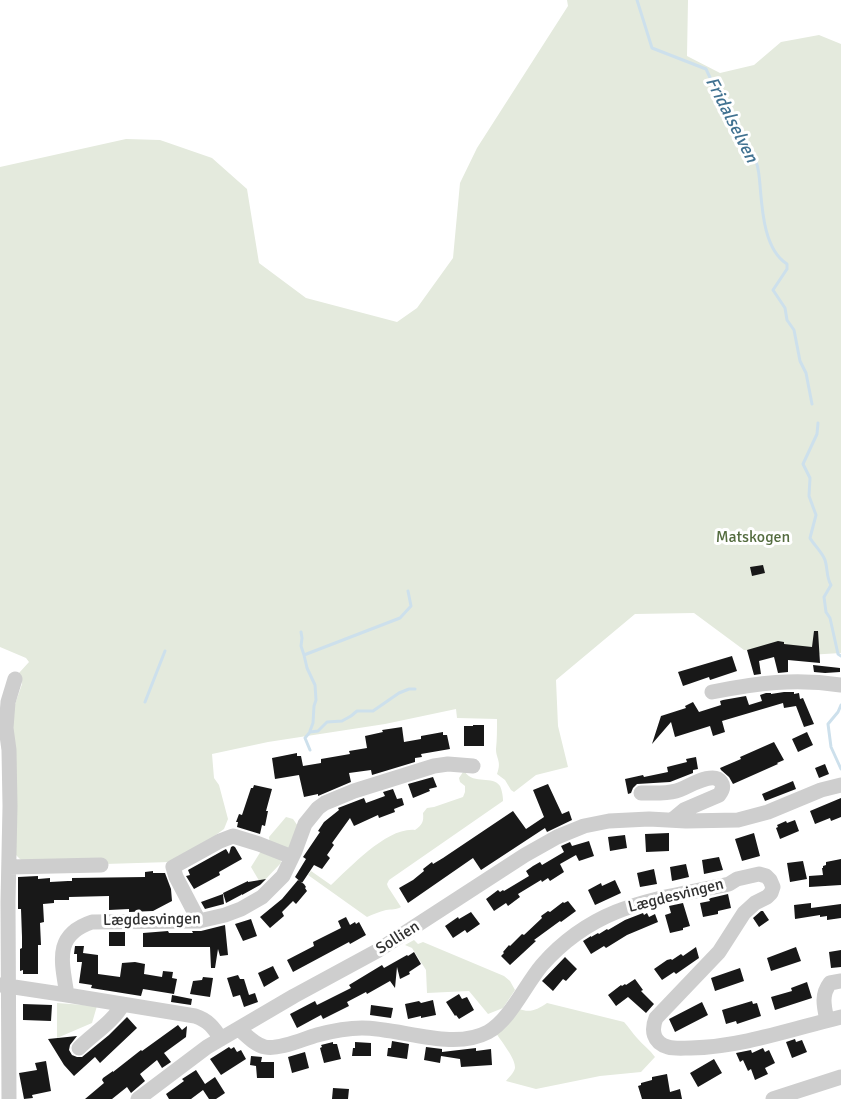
<!DOCTYPE html>
<meta charset="utf-8">
<style>
body{margin:0}
canvas{display:block;background:#fff}
</style>
<canvas width="841" height="1099"></canvas>
<script>
const ctx = document.querySelector('canvas').getContext('2d');
ctx.lineJoin = 'round';
function fillPath(path, color) { ctx.fillStyle = color; ctx.fill(path, 'evenodd'); }
function stroke(path, color, width, dash) { ctx.strokeStyle = color; ctx.lineWidth = width; ctx.lineCap = dash ? 'butt' : 'round'; ctx.setLineDash(dash || []); ctx.stroke(path); }
function write(font, color, halo, rows, align = 'center') {
  ctx.font = font + ' Signika,sans-serif'; ctx.lineWidth = 6; ctx.setLineDash([]); ctx.textBaseline = 'middle'; ctx.strokeStyle = halo; ctx.fillStyle = color; for (const [text, x, y, turn = 0] of rows) {
    ctx.save(); ctx.translate(x, y); ctx.rotate((+turn || 0) * Math.PI / 180); ctx.textAlign = isNaN(turn) ? turn : align; if (halo) ctx.strokeText(text, 0, 0); ctx.fillText(text, 0, 0); ctx.restore();
  }
}
const green = new Path2D(`
 M567 0H688L687 56 720 73 754 65 781 42 819 35 841 44V653L808 655 744 650 694 613 635 614 556 680 558 726 568 767 536 775 514 792 511 790 505 780 497 774C502 761 496 759 496 749 497 740 497 729 497 719L457 718 456 709 385 724 268 742 212 754 214 778 219 785 228 819 224 829 209 840 170 862 105 864 21 860 16 855 12 725 15 704 22 684 19 673 29 662 26 658 0 647V167L126 139 160 140 212 158 247 189 259 263 306 298 397 322 417 308 453 258 460 183 477 148 568 6Z
 M463 772H465C474 785 493 775 500 786 502 790 503 797 503 801L389 880 387 884 388 887 401 907C396 910 392 909 386 910 379 912 373 914 367 917L308 875 311 871 331 885C351 867 387 827 415 830 422 825 424 822 423 813L427 808 434 807 463 797 465 792V786L460 782 459 778Z
 M286 817 293 819 300 829 290 853 270 845 269 837Z
 M261 851 280 855 281 863 261 884 251 867Z
 M414 940 418 944 423 942 504 976 510 981 515 990 503 1008 488 1014 469 991 427 993 426 970 412 948 405 945Z
 M57 1003 97 1006 92 1023 57 1038Z
 M547 1003 624 1022C629 1027 632 1033 637 1038 643 1045 650 1050 655 1057L641 1072 600 1076 536 1089 506 1081C509 1077 514 1073 515 1068 516 1059 501 1041 496 1033L519 1009C530 1013 537 1010 547 1003Z`);
const stream = new Path2D(`
 M637 0 652 48 706 69 743 148C746 151 752 153 754 157 759 165 759 176 760 185 762 209 764 250 787 264V269L773 290 785 308 787 320 794 330 800 361 806 373 812 404
 M818 423 817 434 803 464 810 478 809 496 816 515 810 538C814 545 822 552 825 560 828 569 826 577 831 585L824 597 826 612 830 618 838 654 841 656
 M301 632 302 638 301 646 304 655 307 668 315 685 316 700 314 706 313 723 310 731
 M304 655 400 618 411 606 408 591
 M145 702 165 651
 M310 750 305 738 310 732 318 731 327 722 342 721 351 716 357 711H373L399 693 409 689H415
 M841 769 831 747 828 724 838 712 841 705`);
const building = new Path2D(`
 M763 565 765 573 752 576 750 567Z
 M814 631H818L820 663 788 660V672L778 673 774 657 759 661 761 674 754 675 747 650 778 641 784 642V644L812 647Z
 M732 656 737 671 710 680 709 677 683 686 678 672Z
 M813 665 840 668V672L825 673 814 672Z
 M784 692H794V694L799 693 800 699 803 698 814 724 804 727 796 706 784 708 783 703 722 721 725 732 713 736 710 726 675 737 671 722 652 744 661 716 686 708 685 706 693 702 699 712 721 705 720 701 723 700 746 696 749 705 762 701 760 695 766 693H771V694Z
 M473 725H484V746H464V726H473Z
 M402 727 404 742 421 739V736L443 732V735H447L450 749 421 754 422 757 415 758V762L372 775 371 770 349 773 351 782 318 796V794L304 797 299 775 275 779 272 758 297 753V756H301L303 766 321 763V759L350 754 349 751 367 748 365 736 383 732 382 730Z
 M807 732 813 745 798 752 792 739Z
 M774 742 784 760 777 763 778 764 733 784 729 777 721 770 720 768 741 759 740 757Z
 M696 757 698 769 693 770V773L670 782 637 784 633 788 631 793 628 794 625 779 643 775 644 777 668 772 667 767 687 762 686 759Z
 M825 764 829 774 819 778 815 768Z
 M433 777 437 787 429 789 430 791 413 798 408 784Z
 M793 781 796 789 765 801 762 794Z
 M548 784 562 814 569 811 572 820 547 832 545 828 481 870 473 858 408 903 399 888 413 880 424 871 423 869 432 862 433 864 443 858 513 811 526 829 544 817 533 790Z
 M254 785 272 789 266 811H268L265 826 262 825 260 834 237 827 238 822H236L239 814 242 815 251 788H253Z
 M393 789 397 799 402 798 404 805 394 809 395 812 379 818 378 815 354 826 350 818 332 843 334 845 327 855 330 858 322 869 314 865 302 883 295 877 306 859 303 857 320 832 318 831 324 822 339 810 338 808 364 798 366 803 385 796 383 792Z
 M841 798V817L831 821 830 818 815 824 810 811Z
 M795 820 799 831 780 839 776 828 778 827 777 825 786 821 787 823Z
 M669 833V851L646 852 645 834Z
 M754 833 760 856 742 861 735 839Z
 M625 835 627 848 610 851 608 837Z
 M589 841 594 856 579 861 576 855 560 864 564 872 550 881 548 878 542 882 541 880 518 894 520 897 508 906 506 903 494 911 486 899 498 890 500 892 503 890 504 891 529 876 526 871 533 866 540 862 542 865 564 852 561 846 570 842 572 846Z
 M233 846 235 847 242 859 219 872 220 875 194 889 186 876 190 875 188 870 224 850 226 849 229 854 231 847Z
 M719 857 723 870 704 874 702 860Z
 M841 859V885L809 887V876L823 875 822 868H823V866L826 865V862Z
 M803 861 807 879 790 882 787 863Z
 M686 864 689 877 672 881 670 867Z
 M654 869 657 884 640 887 637 873Z
 M153 871V873H165L171 889 172 901 153 911 129 912V909L109 910V896L69 897V900H54V903L43 904 44 922 40 923 41 945H38V974H23V970L20 971V949L22 948V937L21 909H18V877L38 876V879L50 878V882L68 881H72V878L145 877V872Z
 M266 879 260 885 242 895 241 894V895L226 903 223 893 248 881V882Z
 M298 880 304 884 306 887 305 888 307 891 296 904 293 901 282 912 284 916 270 928 260 917 282 899Z
 M615 880 621 893 595 905 588 890 601 883 602 886Z
 M223 894 224 904 205 909 201 902Z
 M728 894 731 908 718 911V914L703 917 700 903 710 901 709 899 711 898Z
 M568 901 576 911 561 922 560 921 534 940 536 941 510 965 501 956 504 953 503 952 509 945 510 946 522 934 524 935 542 918 541 916 548 911 550 912 563 902 564 903Z
 M683 903 690 926 683 928V930L670 933 665 915 671 913 669 906Z
 M811 903V908L841 904V918L827 920V916L820 917V915L795 919 794 905Z
 M761 911H763L769 920 759 927 753 918Z
 M471 912 480 924 467 933 465 930 453 938 445 926 458 917 459 919Z
 M643 913 644 915 647 913 649 917 655 914 658 922 627 935 606 948 604 946 591 954 583 941 591 936V937L598 933 599 934 607 929 608 930 625 920Z
 M346 917 350 925 355 922 356 924 359 922 366 935 350 944 349 942 293 972 287 960 314 946 313 942 341 928 338 921Z
 M251 919 257 936 243 941 235 924Z
 M225 925 228 955 220 956 218 949 215 968H211L210 947H143V933L168 931 169 933H193L192 931H201Z
 M109 932H125V946H109Z
 M75 946H84L83 953 98 955V974L120 977 122 963 135 962 145 964 144 974 162 977 163 971 173 972 172 978 177 979 174 994 143 989 141 996 91 988 92 985 79 983 82 962H77V954H74Z
 M696 947 699 958 676 974 674 972 662 980 654 969 667 960 671 959 672 960 681 954 683 956Z
 M796 947 801 961 771 971 767 958Z
 M841 950V967L831 968 829 952Z
 M414 952 421 964 409 972 410 974 400 979 397 967 395 988 390 981 367 994 366 992 347 1002 349 1006 323 1019 321 1015 297 1028 290 1014 315 1001 317 1005 351 988 349 985 382 965 384 968 407 955 408 956Z
 M565 957 577 969 566 981 563 979 553 991 542 981Z
 M273 966 279 978 264 987 258 973Z
 M740 968 744 981 715 991 711 978Z
 M238 975 240 979H244L249 995 255 993 258 1002 244 1007 240 995 233 997 227 978Z
 M203 977 213 978 210 997 190 994 193 981 202 980Z
 M635 979 643 990 641 991 654 1004 646 1013 628 997 616 1006 608 995 621 985 622 986 625 984 626 985Z
 M807 982 812 998 775 1010 771 997 792 991 791 988Z
 M459 994 462 999 467 997 474 1010 459 1019 456 1015 455 1016 446 1002Z
 M172 995 192 999 191 1005 171 1002Z
 M433 1000 436 1015 421 1018V1016L408 1019 405 1004 419 1001 421 1003Z
 M752 1001 753 1004 757 1003 761 1016 737 1024 736 1021 726 1024 722 1010Z
 M702 1002 708 1015 675 1032 669 1019Z
 M23 1004 52 1005 51 1021 23 1020Z
 M371 1005 393 1008 391 1018 370 1015Z
 M127 1017 137 1028 100 1063 95 1057 74 1076 64 1065 48 1039 77 1036 70 1045 69 1050 72 1055 77 1057H82L109 1035Z
 M178 1025 182 1030 187 1026 186 1037 164 1053 171 1062 162 1068 157 1060 140 1074 145 1081 131 1093 127 1087 112 1099H85L104 1083 102 1080 103 1078 113 1071V1072L141 1050 142 1051Z
 M795 1039 796 1042 802 1040 807 1052 792 1058 786 1042Z
 M392 1041 409 1044 407 1059 387 1056 388 1048H391Z
 M333 1042V1044H337L341 1059 324 1063 320 1048 322 1047 321 1045Z
 M355 1042 371 1043V1056H352L353 1048H355Z
 M229 1047 231 1049 234 1047 237 1052 241 1050 246 1059 221 1075 210 1059Z
 M426 1047 442 1049V1052L476 1048V1051L491 1049 492 1065 461 1067 460 1059 441 1056 440 1063 424 1060Z
 M763 1048 765 1052 769 1050 775 1063 765 1068 768 1074 755 1080 751 1069 748 1071 743 1060 740 1062 736 1053 751 1050 752 1053Z
 M305 1052 309 1068 292 1073 288 1057Z
 M251 1056 262 1057 261 1062H274V1078H257L256 1066 250 1065Z
 M714 1059 722 1073 698 1087 690 1073Z
 M46 1061 51 1091 32 1095 33 1098 24 1099 19 1073 37 1070 35 1063Z
 M196 1070 205 1084 215 1077 225 1093 216 1099H209L203 1090 191 1099H169L166 1094 184 1081 182 1079Z
 M667 1074 670 1092 680 1089 682 1099H642L638 1086 641 1085V1083L652 1080V1077Z
 M333 1088 349 1089 348 1099H332Z`);
const minor = new Path2D(`
 M712 692C757 683 795 678 841 685
 M641 793C653 793 665 794 676 791 687 788 713 770 721 782 724 786 722 791 719 795L684 810 672 820
 M9 867 101 865
 M199 921 176 877 173 867 220 841 233 836 259 844 292 857
 M1 985 67 995
 M827 1020C824 1006 821 995 830 983L841 981
 M239 1029C247 1036 255 1045 265 1047 279 1050 303 1039 317 1035 332 1031 347 1028 362 1028 401 1028 453 1051 488 1032 510 1020 525 985 542 965 596 904 654 900 729 884L737 879 759 874 766 876 770 880 773 887 771 893 767 897 755 903 744 913 719 952 656 1018C651 1030 653 1043 668 1047 675 1049 683 1048 691 1048 741 1047 792 1029 841 1017
 M221 1039C214 1028 208 1020 195 1016L67 995C62 962 53 935 92 922L199 921 225 915 241 909 262 897 283 876 295 851 305 824 318 808 325 803 354 791 434 766 448 764 473 766
 M79 1048C93 1034 113 1022 123 1004
 M9 1099 8 902 10 806 9 750 6 728 8 702 15 679
 M138 1099 207 1047 294 996 377 951 525 855 557 837 584 826 609 821 649 819 686 821 738 820 768 812 821 790 841 785
 M773 1099 841 1077`);
const parkNames = [
 ["Matskogen",753,538]
];
const streetNames = [
 ["Lægdesvingen",676,896,-14],
 ["Lægdesvingen",152,920,-1],
 ["Sollien",398,938,-32]
];
const waterNames = [
 ["Fridalselven",731,120,63]
];
fillPath(green, '#e4eadd');
stroke(stream, '#cde0ec', 3);
fillPath(building, '#181818');
stroke(minor, '#cecece', 15);
write('16px', '#546c3f', '#fff', parkNames);
write('16px', '#313131', '#fff', streetNames);
write('italic 18px', '#417291', '#fff', waterNames);
</script>
